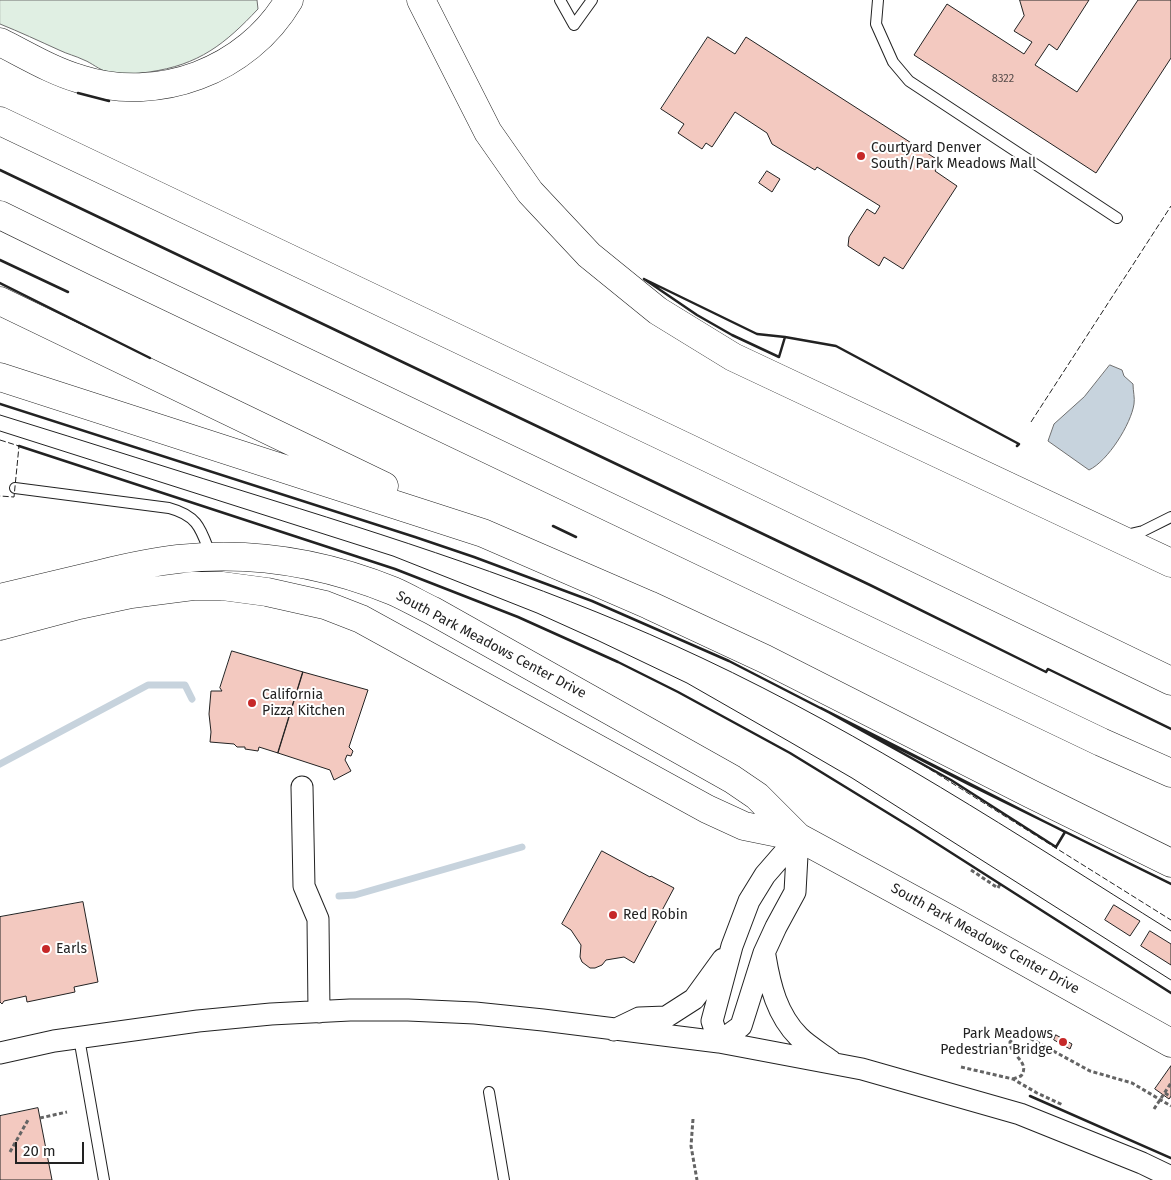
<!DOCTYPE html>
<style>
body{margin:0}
#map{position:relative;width:1171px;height:1180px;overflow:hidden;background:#fff;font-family:"Fira Sans",sans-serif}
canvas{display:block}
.scale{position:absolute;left:15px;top:1142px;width:69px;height:22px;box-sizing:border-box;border:2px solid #222;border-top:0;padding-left:6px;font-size:15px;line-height:18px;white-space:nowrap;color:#222;-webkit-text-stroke:4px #fff;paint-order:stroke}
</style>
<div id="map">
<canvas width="1171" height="1180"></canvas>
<div class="scale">20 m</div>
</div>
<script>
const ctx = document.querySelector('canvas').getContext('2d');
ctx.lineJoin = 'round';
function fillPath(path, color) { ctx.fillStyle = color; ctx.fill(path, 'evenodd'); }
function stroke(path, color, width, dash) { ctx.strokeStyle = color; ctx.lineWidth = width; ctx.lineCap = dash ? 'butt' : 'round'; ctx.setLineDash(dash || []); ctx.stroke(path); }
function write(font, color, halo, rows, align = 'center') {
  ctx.font = font + ' "Fira Sans",sans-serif'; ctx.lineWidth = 4; ctx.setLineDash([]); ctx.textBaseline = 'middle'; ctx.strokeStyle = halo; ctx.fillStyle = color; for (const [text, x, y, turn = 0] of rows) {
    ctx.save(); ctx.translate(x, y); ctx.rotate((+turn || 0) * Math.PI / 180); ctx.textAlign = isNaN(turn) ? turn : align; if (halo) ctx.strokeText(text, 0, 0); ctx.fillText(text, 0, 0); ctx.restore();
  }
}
const green = new Path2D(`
 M0 0H257L258 9C225 44 199 65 149 72 136 74 121 75 108 72 99 70 92 63 84 60 76 56 67 54 59 50 39 41 20 32 0 24Z`);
const water = new Path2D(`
 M1110 365 1122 370 1124 376 1133 384C1133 391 1135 398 1134 404 1131 424 1108 461 1089 470L1048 441 1054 424 1084 397Z`);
const stream = new Path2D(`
 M0 764 148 685H185L192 699
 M339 896 355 895 522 847`);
const building = new Path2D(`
 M1020 0H1089L1057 50 1049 44 1035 65 1077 92 1138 0H1171V58L1096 173 914 55 947 4 1024 54 1032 42 1014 31 1024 16Z
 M708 37 735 54 746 37 941 162 935 171 957 186 903 269 884 257 879 266 848 246 849 237 867 209 875 214 880 206 817 167 815 170 772 144 767 133 735 112 712 147 706 143 702 149 678 133 684 124 661 109Z
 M767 171 780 179 772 192 759 183Z
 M232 651 303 672 278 753 259 747 258 751 245 749V747H237L234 744 210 742 211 732 209 714 211 691H222L220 688Z
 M303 672 368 690 349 747 353 751 351 756 347 755 345 760 351 771 334 780 330 770 278 753Z
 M602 851 650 877 651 876 674 888 634 963 624 957 606 960 602 965 595 968H590L582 962 580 957 581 945 571 930 562 924Z
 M83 902 98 982 74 987 75 992 27 1002 26 996 4 1001 2 1004 0 1002V917Z
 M1114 905 1140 921 1130 936 1105 920Z
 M1150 931 1171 944V965L1141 946Z
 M1056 1035 1072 1044 1070 1049 1054 1040Z
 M1171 1066V1096L1169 1099 1155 1089Z
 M38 1108 52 1180H0V1116Z`);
const path = new Path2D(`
 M971 870 998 888 1000 884
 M961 1067 1013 1079 1037 1093 1063 1105
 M1013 1079 1021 1076C1031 1062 1010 1056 1010 1042L1016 1035H1024L1090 1071 1132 1083 1171 1106
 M1165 1093 1171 1097
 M40 1118 67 1112
 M693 1119 691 1146 697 1180
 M10 1152 28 1120`);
const service = new Path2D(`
 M560 0 574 25 592 0
 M878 0 876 24 893 62 909 81 1117 218
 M15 488 169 508C199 516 201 530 211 556
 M1126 535 1143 531 1171 517
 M79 1038 104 1180
 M489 1092 504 1180`);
const minor = new Path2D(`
 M302 787 304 886 318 919 319 1012
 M765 956C770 986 777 1015 799 1037 808 1046 820 1053 831 1061
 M614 1030 639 1018 666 1017 694 999 723 959
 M719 1042 712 1021 732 946 749 901 765 875 798 837
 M719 1042 741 1026 764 953 776 927 795 892 798 837
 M0 1053 54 1041 198 1021 271 1014 350 1010H408L475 1013 543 1020 719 1042 862 1069 1020 1114 1142 1163 1171 1177`);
const secondary = new Path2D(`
 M0 598C33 590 66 582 100 574 125 568 151 562 178 559 251 551 324 563 393 591 407 597 420 605 433 611L732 779 757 796 798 837
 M0 626 79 605 131 594 193 586H222L267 592 325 605 361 619 707 809 744 826 798 837 949 919 1171 1043`);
const motorway = new Path2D(`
 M421 0 488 132 530 192 589 255 658 311 733 357 1171 563
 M0 42C26 55 52 71 80 79 158 104 247 71 289 0
 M0 121 690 449 1171 681
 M0 215 98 263 1101 742 1171 773
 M0 301 384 486
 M0 377 483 533 649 605 765 659 1031 794 1171 863`);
const tram = new Path2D(`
 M0 415C91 443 181 472 272 500 417 545 564 593 702 658 866 735 1018 835 1171 931
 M0 431 393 556 537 613 599 641 687 683 790 742 852 778 1171 980`);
const pathBridge = new Path2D(`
 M1154 1109 1171 1083`);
const fence = new Path2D(`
 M1031 422 1171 206
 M0 440 19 446 14 497 0 496
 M915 760 1171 920`);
const wall = new Path2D(`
 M78 93 109 101
 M0 170 870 585 1046 672 1048 669 1171 729
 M0 260 68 292
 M644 279 757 334 785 337 836 346 1019 444 1017 446
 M644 279 757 334 785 337 779 357 732 335 697 315Z
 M0 283 150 358
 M0 404 415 537 474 557 592 601 729 661 970 785 1171 884
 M19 446 395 569 518 617 618 662 678 692 790 753 914 829 1171 993
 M553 526 576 537
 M821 708 1065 832 1056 847 951 780Z
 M1030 1096 1171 1158`);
const markers = [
 [861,156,5,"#c62828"],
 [252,703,5,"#c62828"],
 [613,915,5,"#c62828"],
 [46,949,5,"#c62828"],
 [1063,1042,5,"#c62828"]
];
const numberNames = [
 ["8322",1003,79]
];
const poiNames = [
 ["Courtyard Denver",871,148],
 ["South/Park Meadows Mall",871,164],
 ["California",262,695],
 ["Pizza Kitchen",262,711],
 ["Red Robin",623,915],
 ["Earls",56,949],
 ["Park Meadows",1053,1034,"right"],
 ["Pedestrian Bridge",1053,1050,"right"]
];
const streetNames = [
 ["South Park Meadows Center Drive",491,645,28],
 ["South Park Meadows Center Drive",985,939,29]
];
fillPath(green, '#e0efe3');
stroke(green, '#6f6f6f', 1);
fillPath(water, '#c7d3dd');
stroke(water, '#6f6f6f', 1);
stroke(stream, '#c7d3dd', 7);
fillPath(building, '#f3c9c0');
stroke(building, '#222', 1);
stroke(service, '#222', 12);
stroke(minor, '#222', 23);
stroke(secondary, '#222', 29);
stroke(motorway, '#222', 29);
stroke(path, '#646464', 3, [4, 2.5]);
stroke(service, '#fff', 10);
stroke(minor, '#fff', 21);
stroke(secondary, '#fff', 28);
stroke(motorway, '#fff', 28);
stroke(tram, '#222', 1);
stroke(pathBridge, '#646464', 3, [4, 2.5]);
stroke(fence, '#222', 1, [6, 2.5]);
stroke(wall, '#222', 2.5);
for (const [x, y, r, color] of markers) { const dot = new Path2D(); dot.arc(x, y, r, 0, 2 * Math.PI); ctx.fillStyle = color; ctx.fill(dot); stroke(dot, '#fff', 2); }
write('11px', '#564c4a', null, numberNames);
write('14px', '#222', '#fff', poiNames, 'left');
write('14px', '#222', '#fff', streetNames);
</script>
